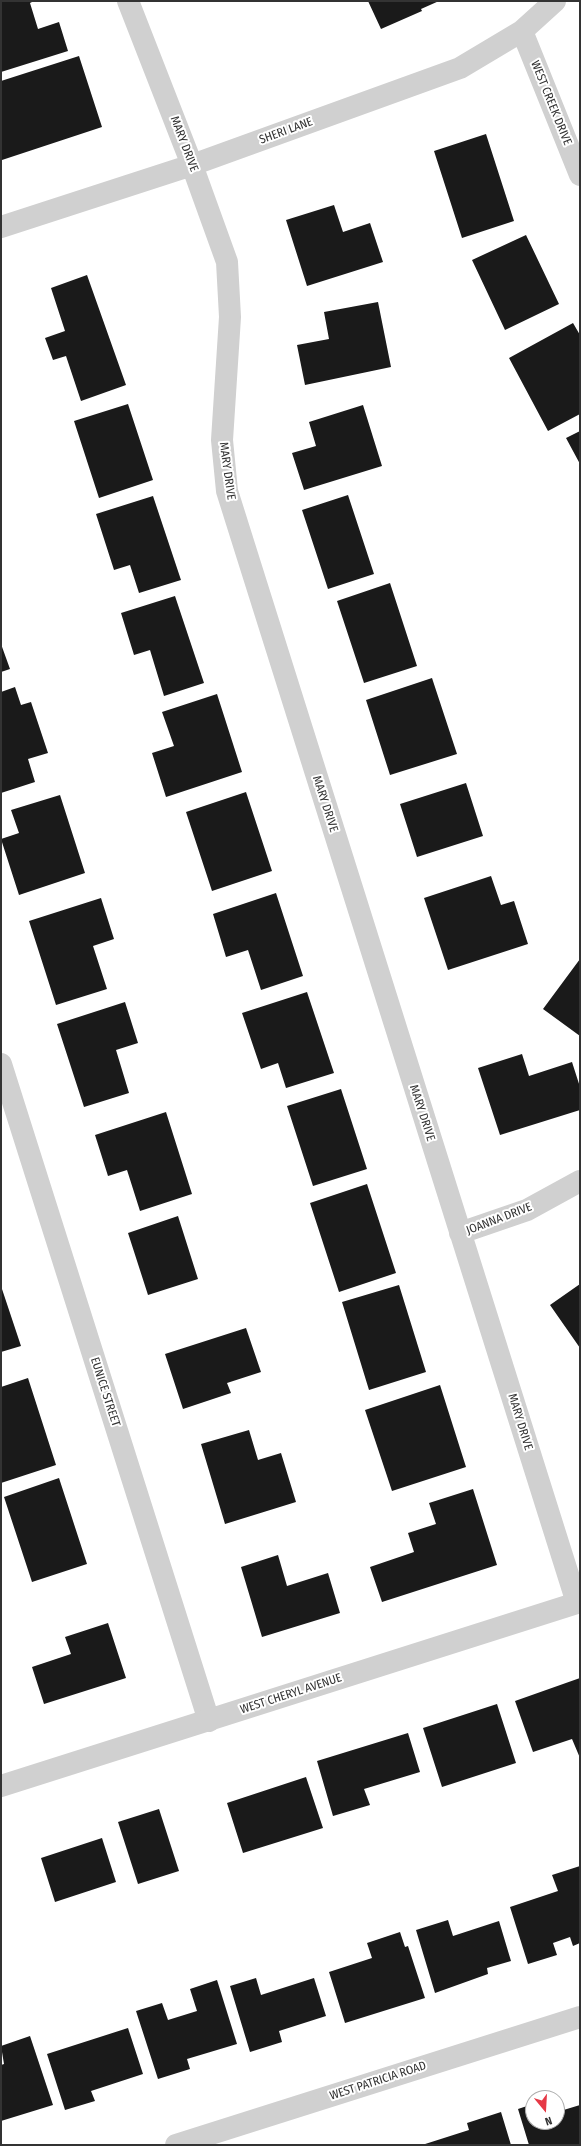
<!DOCTYPE html>
<style>
body{margin:0}
#map{position:relative;width:581px;height:2146px;overflow:hidden;background:#fff;font-family:"Fira Sans Condensed",sans-serif}
canvas{display:block}
.frame{position:absolute;inset:0;border:2px solid #333;pointer-events:none}
.north{position:absolute;left:525px;top:2090px;width:40px;height:40px;box-sizing:border-box;background:#fff;border:1px solid #adadad;border-radius:50%;rotate:162deg;font-size:11px;font-weight:700;line-height:16px;text-align:center;color:#333}
.north::after{content:'';display:block;margin:auto;width:14px;height:18px;background:#e63946;clip-path:polygon(50% 0,100% 100%,50% 72%,0 100%)}
</style>
<div id="map">
<canvas width="581" height="2146"></canvas>
<div class="frame"></div>
<div class="north">N</div>
</div>
<script>
const ctx = document.querySelector('canvas').getContext('2d');
ctx.lineJoin = 'round';
function fillPath(path, color) { ctx.fillStyle = color; ctx.fill(path, 'evenodd'); }
function stroke(path, color, width, dash) { ctx.strokeStyle = color; ctx.lineWidth = width; ctx.lineCap = dash ? 'butt' : 'round'; ctx.setLineDash(dash || []); ctx.stroke(path); }
function write(font, color, halo, rows, align = 'center') {
  ctx.font = font + ' "Fira Sans Condensed",sans-serif'; ctx.lineWidth = 4; ctx.setLineDash([]); ctx.textBaseline = 'middle'; ctx.strokeStyle = halo; ctx.fillStyle = color; for (const [text, x, y, turn = 0] of rows) {
    ctx.save(); ctx.translate(x, y); ctx.rotate((+turn || 0) * Math.PI / 180); ctx.textAlign = isNaN(turn) ? turn : align; if (halo) ctx.strokeText(text, 0, 0); ctx.fillText(text, 0, 0); ctx.restore();
  }
}
const building = new Path2D(`
 M1 1H34L30 3 38 29 59 22 68 51 1 72Z
 M368 1H439L421 9 422 11 381 29Z
 M79 56 102 127 2 160 1 81Z
 M486 134 514 221 462 238 434 151Z
 M334 205 343 232 370 223 383 262 307 286 286 220Z
 M526 235 559 304 505 330 472 260Z
 M87 275 126 385 81 401 66 356 53 360 45 338 65 331 51 288Z
 M378 302 391 367 305 385 297 345 329 339 324 312Z
 M573 323 580 335V414L548 431 509 358Z
 M128 404 153 480 99 498 74 421Z
 M363 405 382 466 304 490 292 453 316 446 309 422Z
 M580 431V464L566 438Z
 M348 495 374 574 328 589 302 510Z
 M153 496 181 580 139 593 130 565 114 570 96 514Z
 M390 583 417 666 364 683 337 601Z
 M175 596 204 683 164 696 150 650 134 655 121 613Z
 M1 644 10 669 1 672Z
 M432 678 457 754 390 775 366 700Z
 M15 687 21 705 31 702 48 753 28 759 35 782 1 793V692Z
 M217 694 242 772 166 797 152 753 174 746 162 712Z
 M466 783 483 836 417 857 400 804Z
 M246 792 272 871 212 891 186 812Z
 M60 795 85 873 19 895 1 839 19 833 11 810Z
 M491 876 501 905 514 901 528 944 448 970 424 898Z
 M276 893 303 976 261 990 248 950 226 957 213 914Z
 M101 898 114 939 93 946 107 989 56 1005 29 921Z
 M580 959V1036L543 1009Z
 M307 992 334 1073 286 1088 278 1063 261 1069 242 1013Z
 M125 1002 138 1043 116 1050 129 1093 84 1107 57 1024Z
 M522 1054 529 1076 572 1062 580 1087V1110L500 1135 478 1068Z
 M341 1089 367 1169 313 1186 287 1106Z
 M166 1112 192 1194 140 1211 127 1170 108 1176 95 1135Z
 M367 1184 396 1273 339 1292 310 1203Z
 M178 1216 198 1279 148 1295 128 1233Z
 M580 1284V1348L550 1305Z
 M399 1285 426 1372 369 1390 342 1302Z
 M1 1286 21 1346 1 1352Z
 M246 1328 261 1372 227 1383 231 1393 183 1409 165 1354Z
 M28 1378 56 1465 1 1483V1387Z
 M440 1385 466 1467 392 1491 365 1410Z
 M249 1430 258 1460 281 1453 296 1502 225 1524 201 1444Z
 M59 1478 87 1564 32 1582 4 1497Z
 M473 1489 497 1565 382 1602 370 1567 414 1552 408 1533 436 1524 429 1503Z
 M278 1555 287 1586 328 1573 340 1613 262 1637 241 1567Z
 M108 1623 126 1678 44 1704 32 1667 71 1654 65 1637Z
 M580 1678V1758L572 1739 533 1752 515 1701Z
 M497 1704 516 1763 442 1787 423 1728Z
 M408 1733 420 1772 364 1789 370 1805 333 1816 317 1761Z
 M306 1777 323 1828 243 1853 227 1803Z
 M159 1809 179 1871 138 1884 118 1822Z
 M102 1838 116 1882 55 1902 41 1858Z
 M580 1866V1943L573 1946 570 1937 553 1943 557 1955 528 1964 510 1907 558 1891 552 1875Z
 M448 1920 453 1936 499 1921 511 1961 487 1968 488 1974 435 1993 416 1930Z
 M400 1932 405 1947 408 1946 425 1998 345 2023 329 1972 372 1958 367 1943Z
 M256 1978 261 1995 314 1978 326 2016 279 2031 282 2042 250 2052 230 1986Z
 M217 1980 237 2044 187 2059 190 2069 158 2079 136 2011 162 2003 168 2020 197 2011 190 1989Z
 M128 2028 143 2074 91 2091 95 2101 65 2110 47 2054Z
 M30 2036 53 2105 1 2121V2065L4 2064 1 2046Z
 M533 2104V2122H557V2112L580 2105V2145H529L518 2109Z
 M501 2112 511 2145H422L469 2130 467 2123Z`);
const minor = new Path2D(`
 M128 1 192 165 227 262 230 317 222 440 227 491 577 1603
 M522 31 580 175
 M1 227 192 165 460 68 522 31 555 1
 M1 1064 209 1721
 M460 1233 527 1210 580 1181
 M176 2145 580 2017`);
const tertiary = new Path2D(`
 M1 1786 580 1602`);
const streetNames = [
 ["WEST CREEK DRIVE",551,103,68],
 ["SHERI LANE",286,131,-20],
 ["MARY DRIVE",184,144,69],
 ["MARY DRIVE",227,471,82],
 ["MARY DRIVE",325,804,72],
 ["MARY DRIVE",422,1113,72],
 ["JOANNA DRIVE",499,1219,-21],
 ["EUNICE STREET",105,1392,72],
 ["MARY DRIVE",520,1422,73],
 ["WEST CHERYL AVENUE",291,1694,-18],
 ["WEST PATRICIA ROAD",378,2081,-18]
];
fillPath(building, '#1a1a1a');
stroke(minor, '#d0d0d0', 22);
stroke(tertiary, '#d0d0d0', 22);
write('12px', '#333', '#fff', streetNames);
</script>
